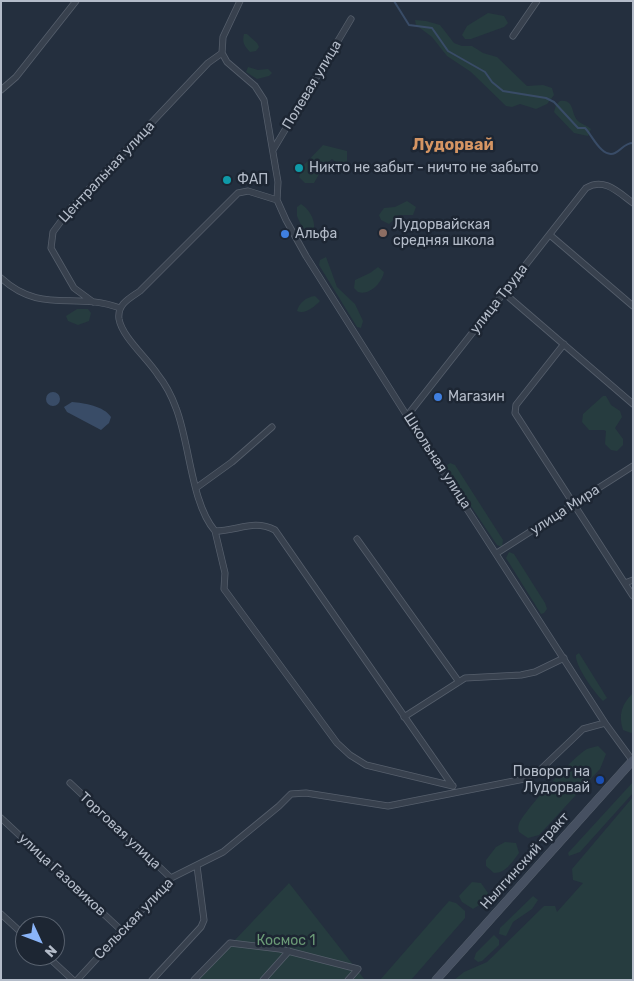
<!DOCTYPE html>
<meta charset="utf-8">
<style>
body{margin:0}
#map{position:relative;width:634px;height:981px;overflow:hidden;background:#242f3e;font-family:Rubik,sans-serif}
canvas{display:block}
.frame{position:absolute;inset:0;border:2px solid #b4bcc9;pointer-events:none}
.north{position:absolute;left:15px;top:916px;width:50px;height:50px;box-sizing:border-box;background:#1d2633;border:1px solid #59626f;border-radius:50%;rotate:133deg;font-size:14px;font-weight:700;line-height:20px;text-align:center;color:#b4bcc9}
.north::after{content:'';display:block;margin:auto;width:18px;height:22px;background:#8ab4f8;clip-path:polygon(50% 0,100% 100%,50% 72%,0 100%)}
</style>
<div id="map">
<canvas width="634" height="981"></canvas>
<div class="frame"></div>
<div class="north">N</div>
</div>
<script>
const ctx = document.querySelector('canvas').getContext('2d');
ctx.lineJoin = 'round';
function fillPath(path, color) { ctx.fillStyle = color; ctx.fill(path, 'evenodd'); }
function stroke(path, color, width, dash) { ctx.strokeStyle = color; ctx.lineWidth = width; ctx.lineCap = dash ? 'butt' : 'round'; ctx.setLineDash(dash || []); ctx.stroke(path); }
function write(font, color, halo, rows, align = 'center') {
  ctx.font = font + ' Rubik,sans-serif'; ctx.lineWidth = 5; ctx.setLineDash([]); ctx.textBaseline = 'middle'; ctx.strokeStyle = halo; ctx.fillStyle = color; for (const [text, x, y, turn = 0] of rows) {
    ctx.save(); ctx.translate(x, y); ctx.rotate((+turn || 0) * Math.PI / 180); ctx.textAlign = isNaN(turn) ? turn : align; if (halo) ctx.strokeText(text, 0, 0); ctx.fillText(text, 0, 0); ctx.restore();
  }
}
const green = new Path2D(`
 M488 13 504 16 508 23 504 27 471 39H465L462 35 467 26Z
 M415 20 426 21 440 25 454 43 462 46H472L483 53 497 57 527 86 543 85 552 88 554 95 547 104 536 109 520 104 512 107 506 106 471 72 447 56 432 37 416 25Z
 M244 34H247L257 43 259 47 256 51 250 52C244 46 242 42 244 34Z
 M248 67 258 70 268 69 272 73 269 76 257 79 246 72Z
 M560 101C574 99 571 112 577 120 580 124 587 125 591 129L588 136 574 133 554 112 556 105Z
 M323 145 347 151V171L343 174 340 166 332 159 323 167 314 183H305L299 177 303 166Z
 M407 201 416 207 413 215H399L389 224 381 220 379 215 384 208 395 207Z
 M301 204C312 211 319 227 310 237L302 227 297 216V207Z
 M326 257 337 287 355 304 363 321 361 328 357 327 319 265 320 260Z
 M378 267 384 272C382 283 369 296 358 292L354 288 355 280 370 273Z
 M315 296 320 301C314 307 305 315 297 311 299 303 306 297 315 296Z
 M77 309H88L91 313 89 321 78 325 68 321 66 316Z
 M603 396H606L611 405 620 411 622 417 615 428 623 439V445L617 451 611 450 605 444 606 431 604 430H589L582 422 583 414Z
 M450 463 455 465 503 540 502 547 497 545 446 469V466Z
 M509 552 514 554 545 603 547 609 544 613 541 614 506 558Z
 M579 653 607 698 603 701C594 692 575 666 576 655Z
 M633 693V732L631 733 623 730C618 714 622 704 633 693Z
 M598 746 606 754 600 769 539 835 528 838 519 832C518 828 518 827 519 824 523 812 575 755 587 749 590 748 594 747 598 746Z
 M633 782V793L580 852 569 856 568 853Z
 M633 797V980H454L464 972 487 962 544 906H555L557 912 583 883 573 880 572 869Z
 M505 842 516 843 519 853C512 862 506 873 494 873L486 866V860L496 847Z
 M472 882 481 883 488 893 484 902 473 909 462 902 459 896Z
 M289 883 365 980H197Z
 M533 896 538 900 532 909 513 922 506 936 499 934 500 928Z
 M449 901 456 903 465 911V918L411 980H380Z
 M494 935 499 940V945L482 961 478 962 474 959 476 953Z`);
const water = new Path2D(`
 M46 399a7 7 0 1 1 14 0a7 7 0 1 1-14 0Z
 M72 402C84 403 104 406 111 417L109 423 101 430 67 412 64 407Z`);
const stream = new Path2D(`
 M394 1 409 25 432 28 448 51 485 72 492 82 503 91 546 98 554 102 578 128H585C592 135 602 159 615 153 622 150 624 143 633 143`);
const street = new Path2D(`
 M240 1 223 37 222 53 227 62 255 86 264 100 278 182 277 200 286 220 306 256 407 416 605 723 632 760
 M513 36 537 1
 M1 90 16 77 76 1
 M273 150 351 19
 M277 200 248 191 238 193 140 291C130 298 117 304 119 319 122 337 148 359 158 375 166 385 172 397 176 408 190 444 191 503 215 531 238 531 253 519 275 530L452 785
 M550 235 633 306
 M1 278C41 315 75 291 120 308
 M504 293 633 404
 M93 302 74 288 51 248 53 232 70 209 208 63 222 53
 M564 344 516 405 515 413 633 596
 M407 416 586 188C604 177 618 192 633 203
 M196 488 232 462 272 427
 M215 531 225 573 224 589 337 743 350 755 366 765 453 786
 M357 539 459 682
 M497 553 633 466
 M625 583 633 580
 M404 717 465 678 521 675 535 672 564 658
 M70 783 171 878
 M1 818 122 931
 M1 914 25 936
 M47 956 73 980
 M77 980 171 878 223 852 279 806 291 794 306 793 388 806 524 779 540 770 583 729 605 723
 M152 980 201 927 204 920 197 866
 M194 980 230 943 280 949 358 969 348 980
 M263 980 289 951`);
const secondary = new Path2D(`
 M436 980 633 760`);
const markers = [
 [299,168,5,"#0f9aa8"],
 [227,180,5,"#0f9aa8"],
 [383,233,5,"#8d6e63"],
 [285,234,5,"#3f7fe0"],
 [438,397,5,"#3f7fe0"],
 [600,780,5,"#1a4fb4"]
];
const streetNames = [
 ["Полевая улица",312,85,-59],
 ["Центральная улица",107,172,-47],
 ["улица Труда",499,299,-52],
 ["Школьная улица",437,461,57],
 ["улица Мира",565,510,-33],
 ["Торговая улица",120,831,43],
 ["Нылгинский тракт",525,861,-48],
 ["улица Газовиков",62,875,43],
 ["Сельская улица",134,919,-46]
];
const poiNames = [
 ["Никто не забыт - ничто не забыто",309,168],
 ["ФАП",237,180],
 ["Лудорвайская",393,225],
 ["средняя школа",393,241],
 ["Альфа",295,234],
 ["Магазин",448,397],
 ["Поворот на",590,772,"right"],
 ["Лудорвай",590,788,"right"]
];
const parkNames = [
 ["Космос 1",286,941]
];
const quarterNames = [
 ["Лудорвай",453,145]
];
fillPath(green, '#263c3f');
fillPath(water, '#394c67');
stroke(stream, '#394c67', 2);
stroke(street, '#565f6c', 7);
stroke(secondary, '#565f6c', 9);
stroke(street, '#38414e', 5.5);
stroke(secondary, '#465061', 8);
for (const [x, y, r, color] of markers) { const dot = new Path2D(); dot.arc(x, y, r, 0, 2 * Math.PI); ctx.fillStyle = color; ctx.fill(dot); stroke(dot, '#1d2633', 2); }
write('14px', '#b4bcc9', '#1d2633', streetNames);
write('14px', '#b4bcc9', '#1d2633', poiNames, 'left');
write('14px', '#6b9a76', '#1d2633', parkNames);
write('bold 16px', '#d59563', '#1d2633', quarterNames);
</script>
